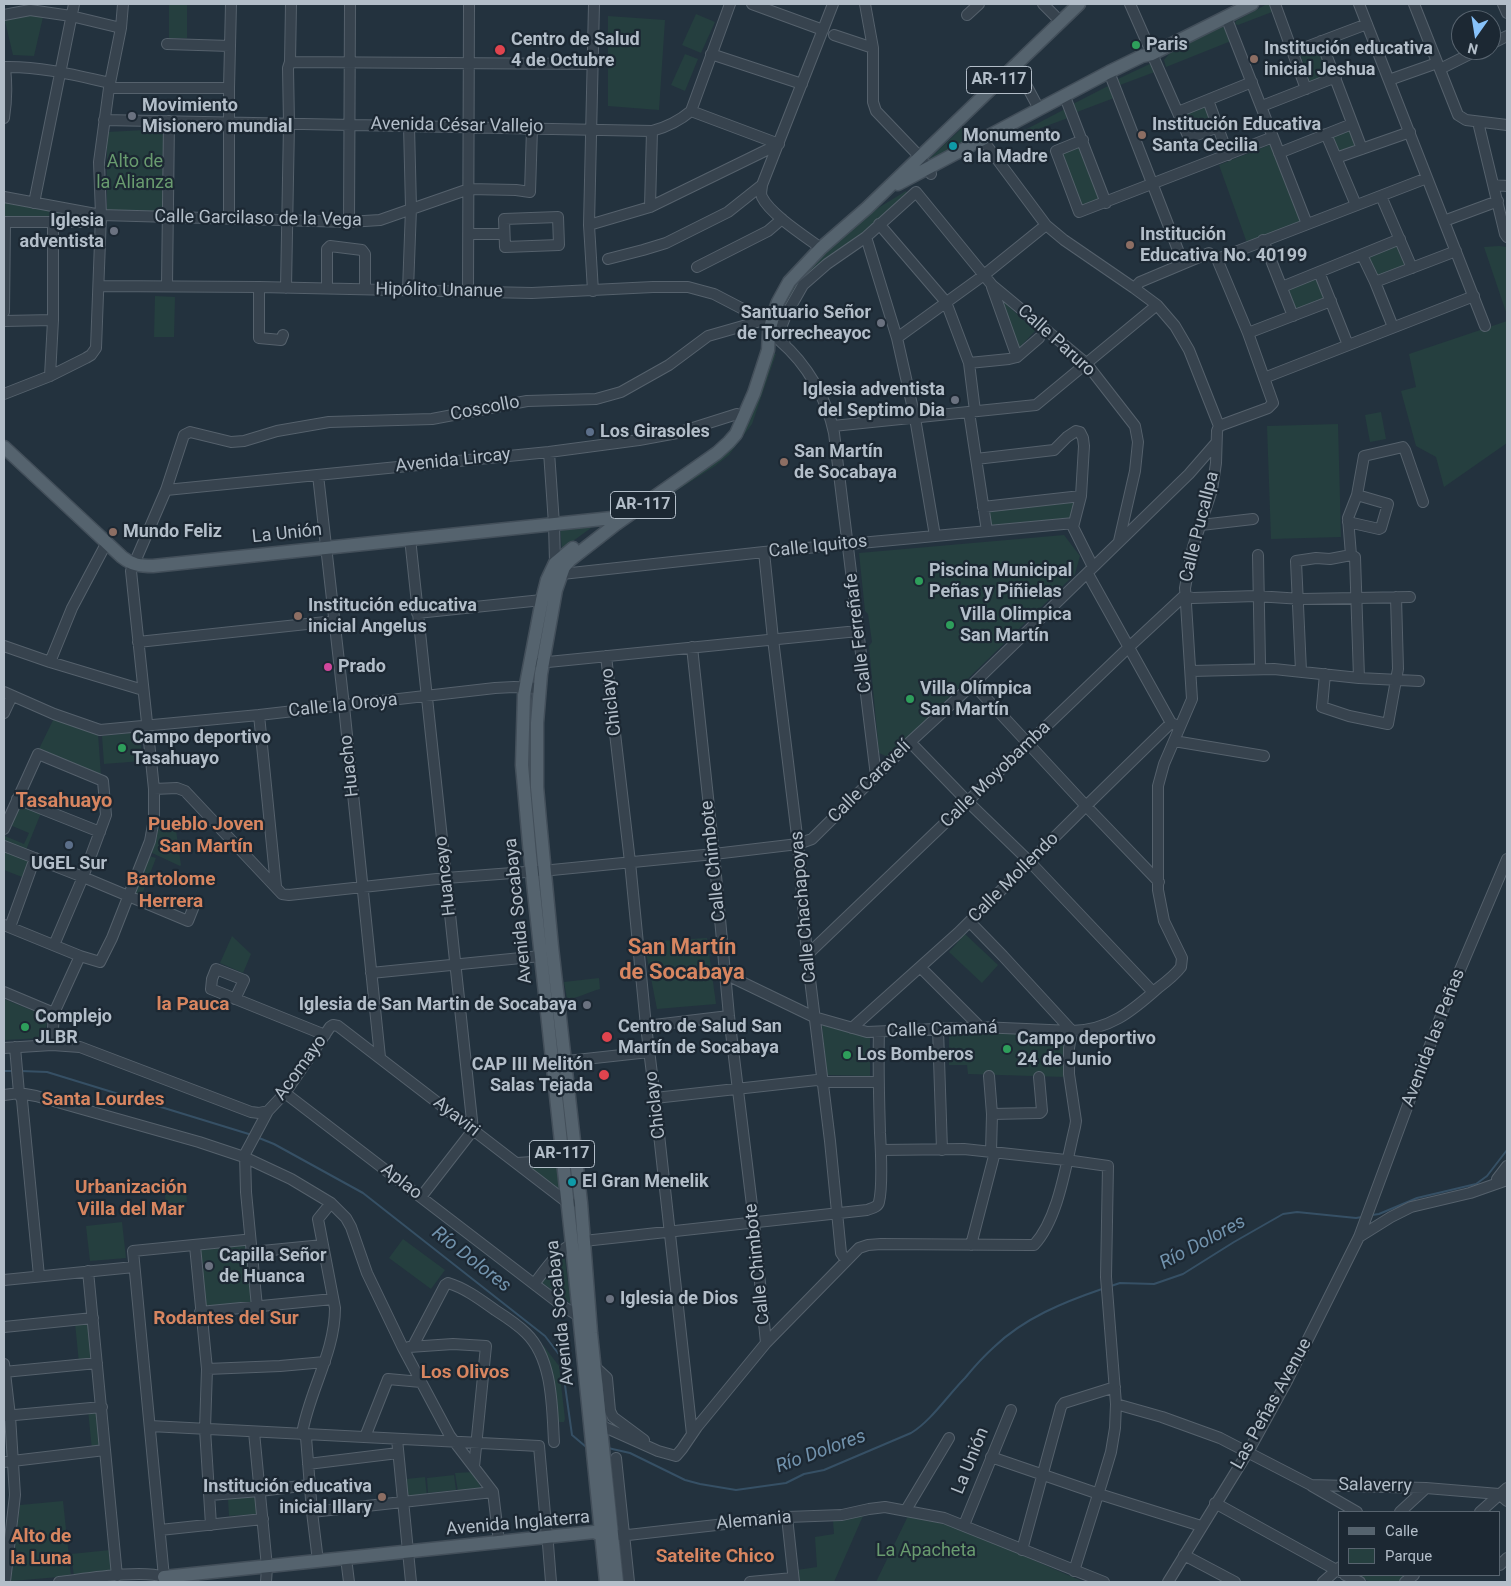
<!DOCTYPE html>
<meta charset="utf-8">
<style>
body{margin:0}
#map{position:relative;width:1511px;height:1586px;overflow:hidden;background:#23323e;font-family:Roboto,sans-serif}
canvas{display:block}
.frame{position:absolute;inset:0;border:5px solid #b3bec9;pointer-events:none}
.legend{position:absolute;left:1338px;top:1511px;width:162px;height:65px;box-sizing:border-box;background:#1c2833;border:1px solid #58646f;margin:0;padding:6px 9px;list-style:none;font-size:15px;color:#b3bec9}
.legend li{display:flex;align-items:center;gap:10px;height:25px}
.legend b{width:25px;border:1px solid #58646f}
.north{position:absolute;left:1451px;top:10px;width:50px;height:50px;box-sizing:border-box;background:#1c2833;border:1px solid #58646f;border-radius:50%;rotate:193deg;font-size:14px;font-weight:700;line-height:20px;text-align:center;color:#b3bec9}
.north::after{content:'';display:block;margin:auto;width:18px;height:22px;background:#87c2fa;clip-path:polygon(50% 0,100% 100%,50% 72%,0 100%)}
</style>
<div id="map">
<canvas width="1511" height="1586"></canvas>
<div class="frame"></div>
<ul class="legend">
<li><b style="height:6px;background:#55636e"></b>Calle</li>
<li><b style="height:14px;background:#253f3f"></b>Parque</li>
</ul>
<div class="north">N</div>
</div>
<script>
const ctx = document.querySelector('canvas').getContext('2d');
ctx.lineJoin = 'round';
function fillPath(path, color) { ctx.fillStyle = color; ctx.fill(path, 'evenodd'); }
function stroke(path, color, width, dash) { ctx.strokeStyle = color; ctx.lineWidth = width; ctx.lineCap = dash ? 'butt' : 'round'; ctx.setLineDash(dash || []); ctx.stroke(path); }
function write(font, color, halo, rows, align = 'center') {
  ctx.font = font + ' Roboto,sans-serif'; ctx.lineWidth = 4.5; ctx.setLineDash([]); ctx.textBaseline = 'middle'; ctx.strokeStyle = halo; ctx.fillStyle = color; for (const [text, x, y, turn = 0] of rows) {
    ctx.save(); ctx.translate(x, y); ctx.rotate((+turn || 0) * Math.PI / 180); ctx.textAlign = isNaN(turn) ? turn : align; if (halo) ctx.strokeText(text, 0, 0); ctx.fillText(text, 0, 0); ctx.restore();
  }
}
const green = new Path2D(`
 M169 4H187V38H169Z
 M1267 4H1269L1272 12 1238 25 1235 24 1236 21Z
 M22 14 43 17 34 56 13 55 4 17Z
 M696 14 715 22 701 53 682 45Z
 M608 16 665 20 659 110 608 106Z
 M1223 26 1231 41 1166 67 1164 60 1170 53Z
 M1318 47 1329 74 1310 82 1300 54Z
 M685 54 698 59 685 91 671 85Z
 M1156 61 1160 70 1120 85 1118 79Z
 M1108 86 1114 98 1077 112 1073 104Z
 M1206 104 1214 124 1191 133 1183 114Z
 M1065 109 1068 118 1000 143Z
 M965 125 972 140 929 162 928 160Z
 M164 129 163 214 107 212V132Z
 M1350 129 1358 148 1339 155 1332 136Z
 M1272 144 1302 222 1247 243 1219 165Z
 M1079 145 1101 201 1080 208 1060 151Z
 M906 191 907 193 903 196 906 199 815 273 784 315 777 330 779 318 788 294 800 278 822 254 865 216Z
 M4 201 77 214V218L4 219Z
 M1399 244 1408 267 1375 279 1367 257Z
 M1499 246 1507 247V315L1484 247Z
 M1316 275 1326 297 1323 301 1296 311 1286 287Z
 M155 296 175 297 174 337H154Z
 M1001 299 1035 331 1018 349Z
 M1507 321V443L1444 487 1436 457 1416 446 1401 391 1416 387 1409 354Z
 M772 353 776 354 752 424 729 455 715 466 645 511 620 529 577 563 575 560 727 448Z
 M1381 412 1386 439 1370 442 1365 415Z
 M1338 424 1341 537 1271 539 1267 426Z
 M1078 499 1073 518 990 528 988 511Z
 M590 526 591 528 562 549 560 528Z
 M1064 535 1080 556 1075 574 888 757 879 753 869 646 872 642 868 614 865 611 859 553Z
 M55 716 98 733 101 776 38 751Z
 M140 732 142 761 104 764 102 736Z
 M19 804 41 813 26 850 4 841 5 836 24 844 29 833 10 825Z
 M175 823 181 865 180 866 150 852 159 826Z
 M4 849 29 859 22 877 4 870Z
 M149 856 156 858 141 897 134 895Z
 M965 934 998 965 982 983 949 952Z
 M232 936 251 954 243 973 220 963Z
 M707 938 716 1004 657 1009 644 942Z
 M599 978 600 989C588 992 579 998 567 999L564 982Z
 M4 999 48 1017 44 1038 4 1040Z
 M822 1022 870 1036V1076L825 1075Z
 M949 1031 1063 1033 1065 1077 968 1074 967 1065H949Z
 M557 1162 560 1194 522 1164Z
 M164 1178 186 1189 187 1202 166 1204 163 1179Z
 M122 1222 126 1258 90 1261 86 1226Z
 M403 1239 445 1270 431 1289 389 1258Z
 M245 1242 252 1304 205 1308 198 1247Z
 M564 1252 571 1304 540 1281Z
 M90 1321 94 1361 79 1363 75 1323Z
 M543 1345 559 1366 565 1419 564 1422H555V1386L552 1371 541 1347Z
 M99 1409 103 1449 92 1450 88 1410Z
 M473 1472 481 1488 479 1490 458 1492 455 1473Z
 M454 1475 456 1490 428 1493 427 1478Z
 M425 1477 427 1496 410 1498 407 1495 406 1479Z
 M256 1497 257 1514 229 1516 228 1499Z
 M63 1501 71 1576 12 1581 11 1580 20 1505Z
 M863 1516 834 1582H798L797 1570 817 1567 815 1537 834 1534 833 1521Z
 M908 1516 948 1525 971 1533 1084 1582H876Z
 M110 1550 112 1571 74 1576 71 1554Z
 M1356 1575H1406L1398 1582H1371Z`);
const stream = new Path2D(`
 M4 1071H14
 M21 1071 47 1072 252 1135
 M259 1138 274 1144 363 1193 545 1336 561 1357 572 1435 585 1446H588
 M1372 1215 1379 1214 1417 1198 1476 1184 1487 1176 1507 1150
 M1111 1286 1120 1283 1154 1284 1183 1274 1234 1242 1283 1214 1297 1212 1356 1218 1362 1217
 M608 1448 630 1453 685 1480 700 1484 736 1490 786 1483 804 1474 824 1470 911 1433C931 1421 948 1395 965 1378 974 1367 984 1356 994 1347 1024 1318 1064 1302 1102 1289`);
const minor = new Path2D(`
 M752 4 823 30
 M865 4 873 48V102L876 111 920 157 931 174
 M1043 4 1060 21
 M1130 4 1189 138 1218 127
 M1275 4 1306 89
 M1359 4 1485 326
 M1414 4 1458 115 1466 120 1507 125
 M1503 4 1507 13
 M4 15 30 10 71 16 121 28
 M967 15 979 4
 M1226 17 1307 224
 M834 35 873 48
 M1321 41 1362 149
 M167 44 230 46
 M1491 44 1507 36
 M1293 52 1367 24
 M711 54 802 84
 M290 62 593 64
 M1015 64 1039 109
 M4 67C40 66 75 75 110 83
 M1440 69 1478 50
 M1109 72 1183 263
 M1389 80 1437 63
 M109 88H229
 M1208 100 1228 155
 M1067 102 1106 203
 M1262 106 1336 77
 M691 111 779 144
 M1178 112 1252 82
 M4 118C7 100 7 85 5 67
 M104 120 652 131C667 127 678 122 691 111L730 4
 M1478 122 1505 234 1507 237
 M1326 134 1356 205
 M1083 140 1056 151 1079 212 1273 137
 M1279 153 1352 124
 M1336 158 1410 132
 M1494 185 1507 186
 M1381 196 1412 268
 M4 197 101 215 349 222 380 220 469 189 516 190 530 192 532 128
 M34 203 74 4
 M650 207 652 131
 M558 217 559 245 505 247 504 219Z
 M229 219V88L231 4
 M1444 221 1498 201
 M4 222H101
 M349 222 350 4
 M879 224 946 302 969 363 975 411
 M589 225 650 207 779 144
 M469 234H504
 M866 237 897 338 915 418 935 536
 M1263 240 1293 316
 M821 248C806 237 770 214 762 197 760 193 762 189 762 185L833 4
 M1362 255 1375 282 1393 327
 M608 259 643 250 666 243 728 212 762 185
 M697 267 768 231 782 219
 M1319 272 1348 345
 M1375 282 1456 251
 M99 286 259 287 532 293 653 287H688L714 294 766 321
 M167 286 169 121
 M259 287V338L281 340 283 335
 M992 287 1017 357
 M1282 287 1400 239
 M286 288 289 124 288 68 290 62 291 4
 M327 288V249L330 246 362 250 365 254V289
 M1134 288 1140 282 1209 253
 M408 290 411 208 409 126
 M468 291 469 4
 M593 291 589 225 594 4
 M4 312 5 222
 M4 321 53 320
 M1248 333 1331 301
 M897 338 984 275 1046 225
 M780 341C807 364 827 399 834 433L876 776
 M785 345 782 332V325L786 315 803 285 827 264 866 237 916 192 992 285 1086 363 1135 426 1138 442 1135 471 1119 541
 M969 363 1009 359 1017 357 1039 338
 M50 376 53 320V222
 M1264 378 1474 296
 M4 394 50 376 86 358 91 355 96 348 101 215 99 162 109 88 121 28 123 4
 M969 412 987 531
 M833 426 1036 405 1157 305
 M1219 426 1268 408 1273 403 1248 333 1217 259 1427 178
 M549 452 554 524 555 563 562 574 764 552 1074 523
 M976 459 1054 450 1067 437 1076 431 1080 432 1083 438 1084 446 1081 496 1073 527 1093 567
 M318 475 344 706 380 1057
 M166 490 549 452 639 440 677 433 737 414
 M983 507 1081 496
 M1348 522 1379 529 1381 528 1388 504 1357 495
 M1201 525 1253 519
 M410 538 473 1130 421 1197
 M764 552 773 639 798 844 807 955 830 1141 841 1253 843 1256 847 1260
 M1258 555 1260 663
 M1351 555 1348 518 1357 495 1364 456 1403 447 1405 450 1423 502
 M1088 574 1171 723 1176 725
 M1184 596 1193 598 1256 596 1302 599 1410 597
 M417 613 542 600
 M138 642 335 621
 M4 646 50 662 143 690
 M692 647 714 854 729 1016 754 1222 766 1343
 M606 656 630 862 646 1026 655 1098 692 1434
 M50 662 72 608 107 542
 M538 663 858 631
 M1191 671 1274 669 1359 678 1419 681
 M1301 671 1296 561 1316 558 1330 559 1351 555 1355 557 1359 678
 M1325 674 1322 707 1349 716 1388 724 1398 669 1396 597
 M973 684 1086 806 1159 882
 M4 692 54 714 100 730 259 715 495 688 514 687 539 688
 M4 713 12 696
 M259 715 276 886
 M1174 741 1264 756
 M910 742 968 802 1030 862 1153 992
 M154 789 177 788 185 791 282 894 289 895 446 878 552 870 714 854 798 844 812 839 910 742 973 684 1189 474 1216 443
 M17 799 100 832
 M4 829 38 754 103 781 106 815 83 877 54 945
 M4 846 83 877 188 921 196 901
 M4 925 80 956 100 962 112 938 150 841 154 819V789L131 571 166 490 184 435 190 432 231 442 244 441 277 431 329 422 432 419 527 401 596 399 621 392 669 365 708 336 764 320
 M10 927 35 858
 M807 955 1128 648 1184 596
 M920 967 980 1027
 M371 973 541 956
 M725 974 814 1017 867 1032 980 1027 1072 1031C1109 1030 1131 1012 1158 988 1166 982 1175 975 1181 967L1182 958 1164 921 1158 890V786L1164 764 1192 699 1185 588 1193 547 1212 490 1216 463 1217 431 1219 426 1189 350 1175 326 1157 305 1134 288 1064 240 1046 225 982 139
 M4 992 54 1013
 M235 999 244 980 216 969 212 979 211 989 325 1035
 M646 1026 729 1016
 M852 1028 958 933 1086 806 1171 723
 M938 1029 942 1150
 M52 1045 54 1013 80 956
 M15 1047 19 1093 22 1100 39 1276
 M4 1048 52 1045 80 1047 251 1112 259 1113 268 1111
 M558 1062 649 1052
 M285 1093 564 1307 585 1320
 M4 1095 19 1093 36 1096 199 1142 244 1157 291 1179 331 1203 346 1218 351 1227 367 1273 403 1348 450 1436 493 1492 499 1542
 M655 1098 817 1080 822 1082H878
 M992 1114 1040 1113 1042 1111 1039 1077
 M881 1150 964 1149 1066 1160 1108 1166 1106 1277 1116 1404 1115 1428 1111 1452 1102 1482 1074 1571
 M517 1163 562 1160
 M1498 1183 1497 1179 1507 1166
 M1359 1237 1391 1217 1411 1207 1470 1193 1507 1180
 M584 1241 867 1210C872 1208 878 1207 879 1202 883 1185 881 1151 880 1133 879 1099 878 1066 879 1033
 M971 1245 994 1156 991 1152 992 1114 989 1076
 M195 1246 207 1369 205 1429 211 1525
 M252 1252 323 1245
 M88 1271 117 1576
 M4 1280 134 1267
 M534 1284C542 1274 560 1247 572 1245
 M257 1307 246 1192 245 1154 268 1111 285 1093 330 1027 333 1025 338 1026 568 1203H571
 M200 1312 333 1299
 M4 1327 93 1318
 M413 1346 445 1285 448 1283C465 1288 481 1300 495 1310 506 1317 517 1324 526 1333 553 1359 552 1408 554 1442
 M409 1347 453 1344 486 1346 474 1467
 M4 1364 10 1416 15 1495 5 1582
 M595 1367 607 1378 610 1411 613 1417 644 1440
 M207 1369 280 1366 325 1362
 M4 1372 97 1363
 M1116 1404 1162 1417 1220 1438 1311 1485 1426 1488 1499 1494
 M4 1416 102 1407
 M600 1425 658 1451 676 1456 682 1449 697 1427 766 1343 859 1248 868 1245 881 1244 1029 1245H1034C1059 1218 1066 1163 1075 1127L1076 1121 1069 1074V1048L1072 1031 1003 956 970 922
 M150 1426 539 1446 547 1537
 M254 1432 267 1567 266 1582
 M365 1437 388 1379 421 1382
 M397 1439 411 1582
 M991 1457 1099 1494 1201 1526
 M616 1458 629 1582
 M4 1462 105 1450
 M308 1464 398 1453
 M1312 1486 1357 1512
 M1499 1494 1507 1501
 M210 1495 260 1491 309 1485
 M1215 1503 1340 1572
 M906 1510 949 1438
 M312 1512 493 1492
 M1400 1512 1426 1488
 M1480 1512 1507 1488
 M787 1517 794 1582
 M964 1525 1011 1410
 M160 1530 263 1519
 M606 1535H628L787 1517 842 1515 869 1509 885 1507 944 1518 1104 1582
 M548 1544 551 1582
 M1022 1550 1061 1407 1064 1403 1115 1387
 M1184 1555 1235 1582
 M318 1561 312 1512 306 1437 302 1434C309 1391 335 1353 335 1308L318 1219 331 1203
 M1500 1565 1507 1558
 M347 1566 349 1582
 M1345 1575 1360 1582
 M59 1582C85 1579 141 1569 164 1577L133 1251 244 1240
 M750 1582 793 1578
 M1168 1582 1248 1452 1287 1381 1359 1237 1443 1010 1507 859
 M1323 1582 1340 1567
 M1405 1582 1414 1575`);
const major = new Path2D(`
 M898 184 1109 72 1142 56 1152 54 1252 4
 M4 447 122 557C132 565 140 566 153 566L612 518 616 524
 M573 548 555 563 547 580 542 600 524 695 522 765 530 855 571 1235 606 1582
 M167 1582 164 1577 594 1532 601 1535
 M617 1582 591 1333 581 1203 552 947 540 821 537 787V723L541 674 556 590 564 567 570 560 616 524 717 453 729 442 736 434 754 393 768 350 769 332 774 313 778 302 789 282 821 248 867 208 1079 4`);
const markers = [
 [1136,45,5,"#2e9e5b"],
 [500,50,6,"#e0444e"],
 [1254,59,5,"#8d6e63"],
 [132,116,5,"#6b7280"],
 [1142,135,5,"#8d6e63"],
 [953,146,5,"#0f9aa8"],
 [114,231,5,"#6b7280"],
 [1130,245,5,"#8d6e63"],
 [881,323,5,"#6b7280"],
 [955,400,5,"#6b7280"],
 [590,432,5,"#5c6f8a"],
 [784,462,5,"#8d6e63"],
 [113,532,5,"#8d6e63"],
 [919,581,5,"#2e9e5b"],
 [298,616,5,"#8d6e63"],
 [950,625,5,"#2e9e5b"],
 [328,667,5,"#d1479c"],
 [910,699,5,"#2e9e5b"],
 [122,748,5,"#2e9e5b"],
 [69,845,5,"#5c6f8a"],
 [587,1005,5,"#6b7280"],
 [25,1027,5,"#2e9e5b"],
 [607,1037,6,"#e0444e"],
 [1007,1049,5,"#2e9e5b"],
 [847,1055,5,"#2e9e5b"],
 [604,1075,6,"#e0444e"],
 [572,1182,5,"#0f9aa8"],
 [209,1266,5,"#6b7280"],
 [610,1299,5,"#6b7280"],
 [382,1497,5,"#8d6e63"]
];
const shields = [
 [999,80,65],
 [643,505,65],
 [562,1154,65]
];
const shieldNames = [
 ["AR-117",999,80],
 ["AR-117",643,505],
 ["AR-117",562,1154]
];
const poiNames = [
 ["Centro de Salud",511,40],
 ["4 de Octubre",511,61],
 ["Paris",1146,45],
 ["Institución educativa",1264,49],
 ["inicial Jeshua",1264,70],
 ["Movimiento",142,106],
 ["Misionero mundial",142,127],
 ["Institución Educativa",1152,125],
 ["Santa Cecilia",1152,146],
 ["Monumento",963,136],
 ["a la Madre",963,157],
 ["Iglesia",104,221,"right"],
 ["adventista",104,242,"right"],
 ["Institución",1140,235],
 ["Educativa No. 40199",1140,256],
 ["Santuario Señor",871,313,"right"],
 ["de Torrecheayoc",871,334,"right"],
 ["Iglesia adventista",945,390,"right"],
 ["del Septimo Dia",945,411,"right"],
 ["Los Girasoles",600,432],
 ["San Martín",794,452],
 ["de Socabaya",794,473],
 ["Mundo Feliz",123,532],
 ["Piscina Municipal",929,571],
 ["Peñas y Piñielas",929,592],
 ["Institución educativa",308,606],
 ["inicial Angelus",308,627],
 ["Villa Olimpica",960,615],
 ["San Martín",960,636],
 ["Prado",338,667],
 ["Villa Olímpica",920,689],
 ["San Martín",920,710],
 ["Campo deportivo",132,738],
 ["Tasahuayo",132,759],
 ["UGEL Sur",69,864,"center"],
 ["Iglesia de San Martin de Socabaya",577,1005,"right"],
 ["Complejo",35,1017],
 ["JLBR",35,1038],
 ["Centro de Salud San",618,1027],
 ["Martín de Socabaya",618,1048],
 ["Campo deportivo",1017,1039],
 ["24 de Junio",1017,1060],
 ["Los Bomberos",857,1055],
 ["CAP III Melitón",593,1065,"right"],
 ["Salas Tejada",593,1086,"right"],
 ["El Gran Menelik",582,1182],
 ["Capilla Señor",219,1256],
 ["de Huanca",219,1277],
 ["Iglesia de Dios",620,1299],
 ["Institución educativa",372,1487,"right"],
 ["inicial Illary",372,1508,"right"]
];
const streetNames = [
 ["Avenida César Vallejo",457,126,1],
 ["Calle Garcilaso de la Vega",258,219,1],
 ["Hipólito Unanue",439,291,1],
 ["Calle Paruro",1056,341,42],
 ["Coscollo",485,409,-11],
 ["Avenida Lircay",453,461,-6],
 ["Calle Pucallpa",1200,527,-76],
 ["La Unión",287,534,-6],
 ["Calle Iquitos",818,547,-6],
 ["Calle Ferreñafe",859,633,-97],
 ["Chiclayo",612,702,-97],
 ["Calle la Oroya",343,706,-6],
 ["Huacho",350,766,-96],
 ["Calle Moyobamba",996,775,-44],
 ["Calle Caravelí",870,782,-45],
 ["Calle Chimbote",714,861,-96],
 ["Huancayo",446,876,-96],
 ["Calle Mollendo",1014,878,-45],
 ["Calle Chachapoyas",804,907,-95],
 ["Avenida Socabaya",519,911,-96],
 ["Calle Camaná",942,1030,-2],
 ["Avenida las Peñas",1434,1038,-69],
 ["Acomayo",301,1068,-54],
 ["Chiclayo",656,1105,-97],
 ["Ayaviri",456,1117,38],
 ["Aplao",401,1182,38],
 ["Calle Chimbote",758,1264,-96],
 ["Avenida Socabaya",561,1313,-96],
 ["Las Peñas Avenue",1272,1404,-61],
 ["La Unión",971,1461,-68],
 ["Salaverry",1375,1486,1],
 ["Alemania",754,1521,-5],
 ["Avenida Inglaterra",518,1524,-5]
];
const parkNames = [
 ["Alto de",135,162],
 ["la Alianza",135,183],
 ["La Apacheta",926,1551]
];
const neighbourhoodNames = [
 ["Pueblo Joven",206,825],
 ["San Martín",206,847],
 ["Bartolome",171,880],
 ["Herrera",171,902],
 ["la Pauca",193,1005],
 ["Santa Lourdes",103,1100],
 ["Urbanización",131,1188],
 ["Villa del Mar",131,1210],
 ["Rodantes del Sur",226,1319],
 ["Los Olivos",465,1373],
 ["Alto de",41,1537],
 ["la Luna",41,1559],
 ["Satelite Chico",715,1557]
];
const waterNames = [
 ["Río Dolores",1203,1243,-28],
 ["Río Dolores",471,1260,38],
 ["Río Dolores",821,1452,-20]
];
const quarterNames = [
 ["Tasahuayo",64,802]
];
const districtNames = [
 ["San Martín",682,948],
 ["de Socabaya",682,973]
];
fillPath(green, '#253f3f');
stroke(stream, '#365065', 2);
stroke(minor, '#55616c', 12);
stroke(major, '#434f5a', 15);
stroke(minor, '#37434e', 10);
stroke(major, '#55636e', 12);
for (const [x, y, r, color] of markers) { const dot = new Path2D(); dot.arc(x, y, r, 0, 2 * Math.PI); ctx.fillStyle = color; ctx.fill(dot); stroke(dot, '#1c2833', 2); }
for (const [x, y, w] of shields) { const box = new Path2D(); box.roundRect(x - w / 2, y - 13.5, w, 27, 4); ctx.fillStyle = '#1c2833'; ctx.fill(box); stroke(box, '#b3bec9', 1); }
write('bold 16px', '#b3bec9', null, shieldNames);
write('bold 18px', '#b3bec9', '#1c2833', poiNames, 'left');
write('18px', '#b3bec9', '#1c2833', streetNames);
write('18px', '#699b6f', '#1c2833', parkNames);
write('bold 19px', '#d78560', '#1c2833', neighbourhoodNames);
write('italic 19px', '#7293ad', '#1c2833', waterNames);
write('bold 20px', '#d78560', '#1c2833', quarterNames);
write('bold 22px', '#d78560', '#1c2833', districtNames);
</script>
